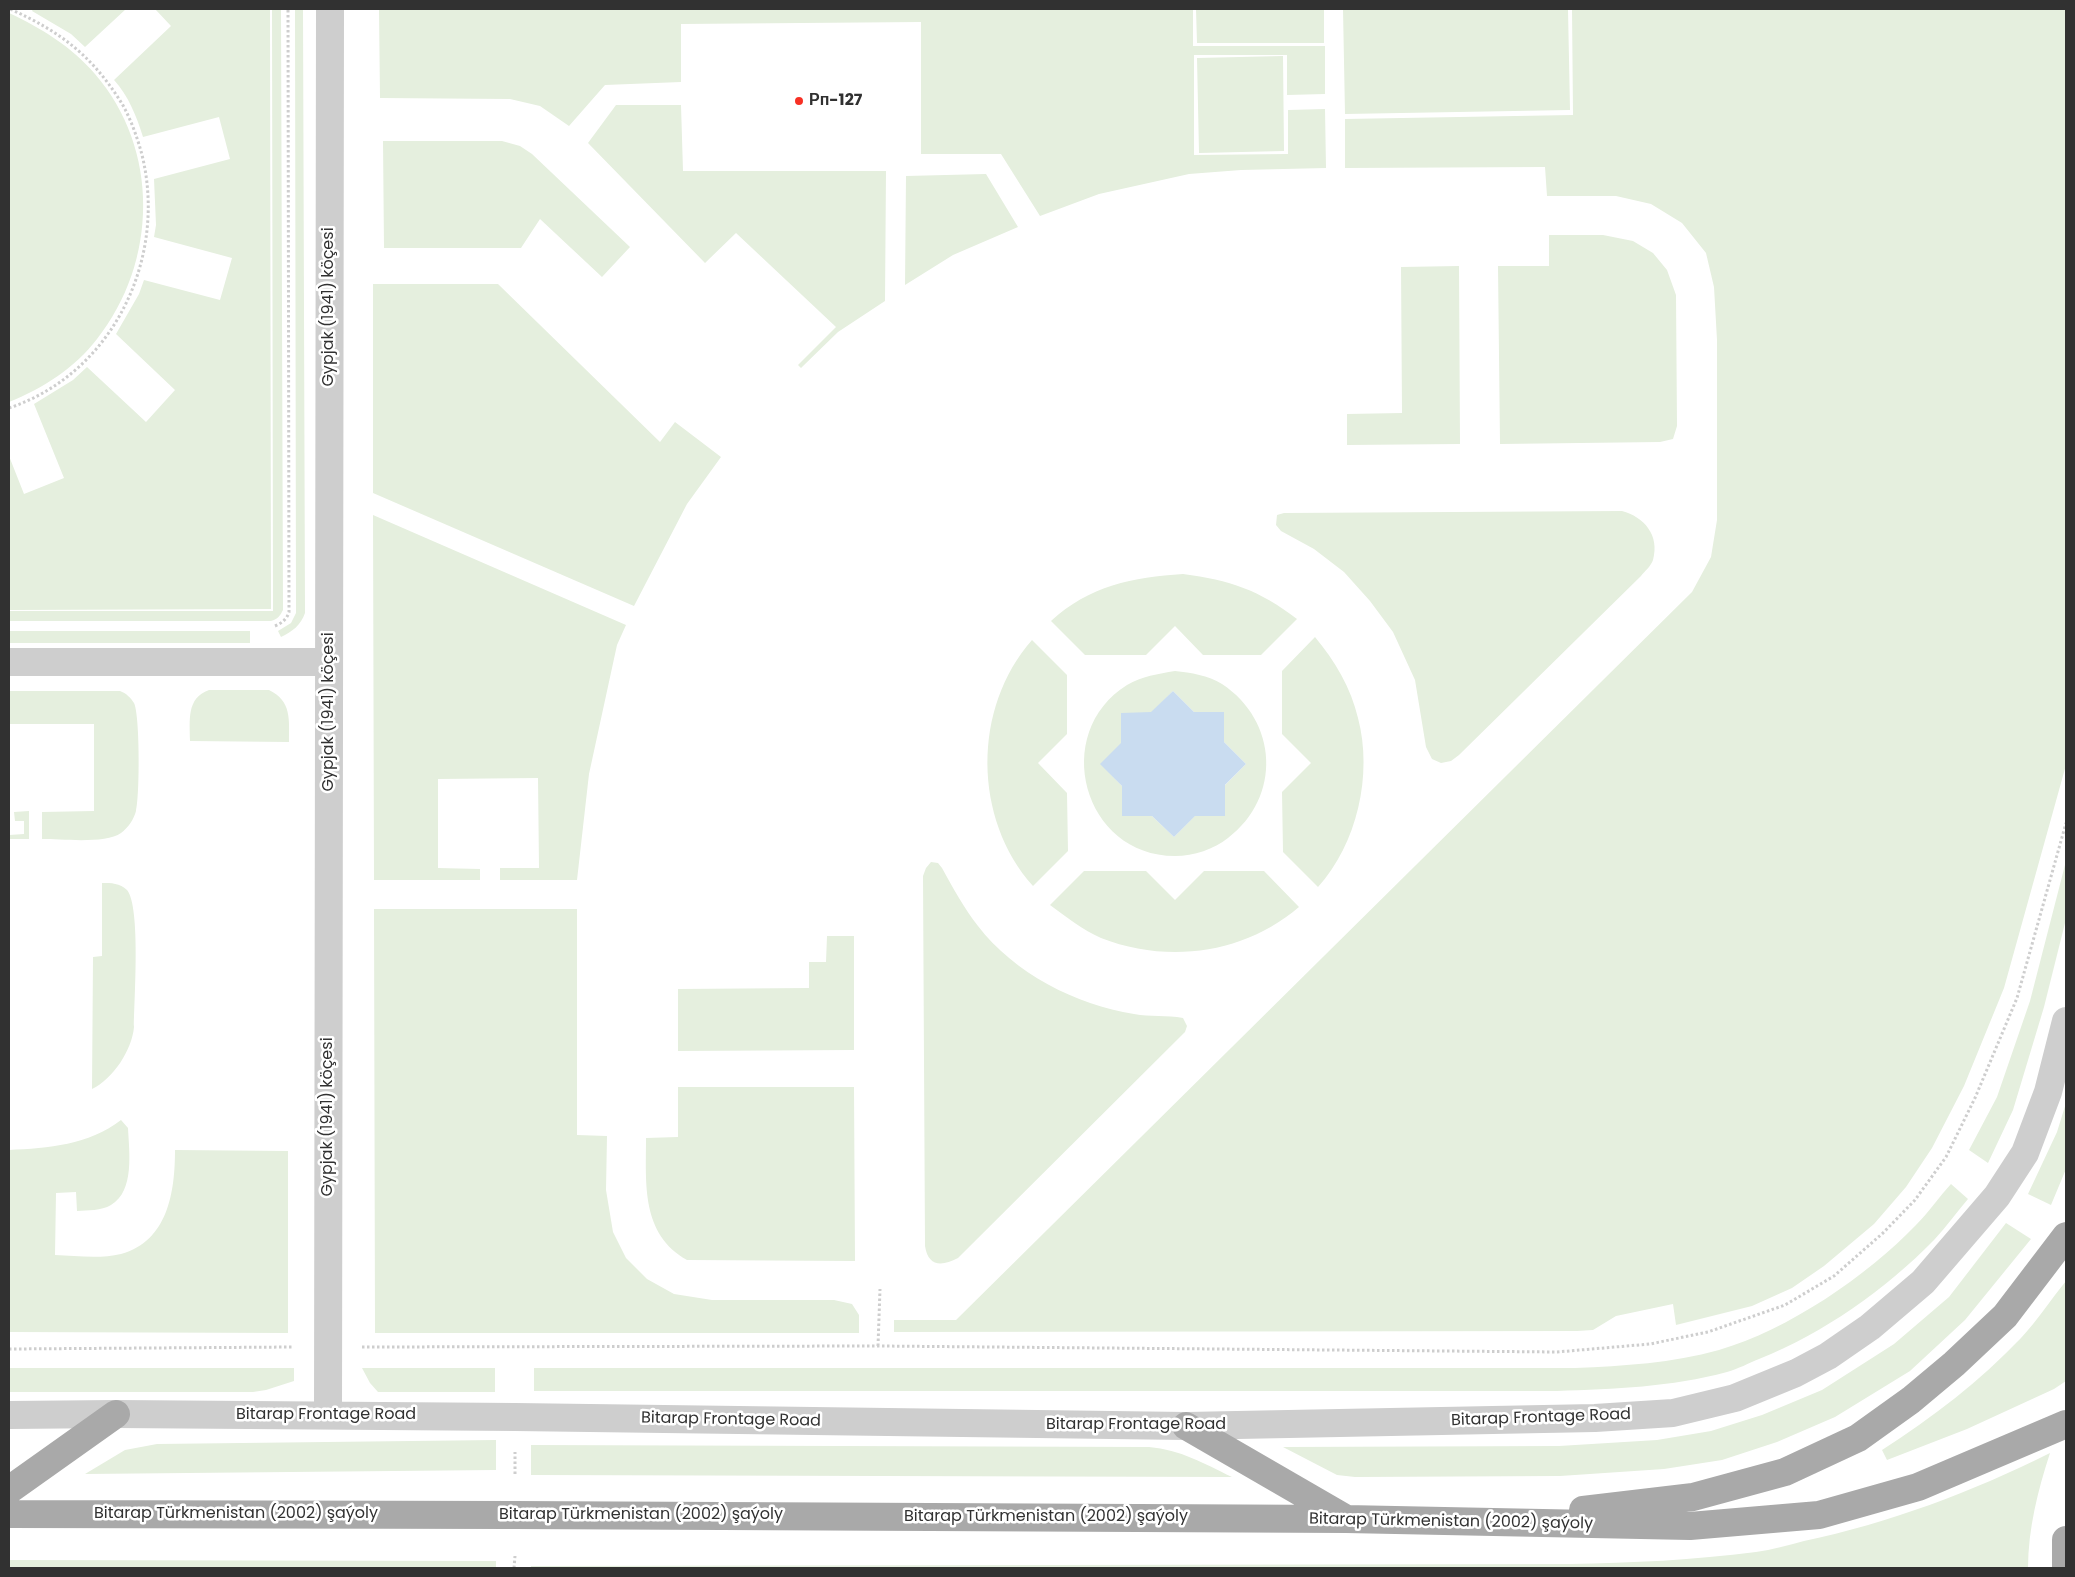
<!DOCTYPE html>
<meta charset="utf-8">
<style>
body{margin:0}
#map{position:relative;width:2075px;height:1577px;overflow:hidden;background:#fff;font-family:Poppins,sans-serif}
canvas{display:block}
.frame{position:absolute;inset:0;border:10px solid #313131;pointer-events:none}
</style>
<div id="map">
<canvas width="2075" height="1577"></canvas>
<div class="frame"></div>
</div>
<script>
const ctx = document.querySelector('canvas').getContext('2d');
ctx.lineJoin = 'round';
function fillPath(path, color) { ctx.fillStyle = color; ctx.fill(path, 'evenodd'); }
function stroke(path, color, width, dash) { ctx.strokeStyle = color; ctx.lineWidth = width; ctx.lineCap = dash ? 'butt' : 'round'; ctx.setLineDash(dash || []); ctx.stroke(path); }
function write(font, color, halo, rows, align = 'center') {
  ctx.font = font + ' Poppins,sans-serif'; ctx.lineWidth = 5; ctx.setLineDash([]); ctx.textBaseline = 'middle'; ctx.strokeStyle = halo; ctx.fillStyle = color; for (const [text, x, y, turn = 0] of rows) {
    ctx.save(); ctx.translate(x, y); ctx.rotate((+turn || 0) * Math.PI / 180); ctx.textAlign = isNaN(turn) ? turn : align; if (halo) ctx.strokeText(text, 0, 0); ctx.fillText(text, 0, 0); ctx.restore();
  }
}
const green = new Path2D(`
 M33 9H126L85 47 71 34 32 11Z
 M155 9H270L271 609 9 610V456L24 494 64 478 34 404 73 380 87 367 146 422 175 390 116 334 139 294 144 280 220 300 232 258 154 237 156 225 154 179 230 159 219 117 143 137C137 117 128 95 114 80L171 26Z
 M272 9H281L283 610C280 616 278 619 271 621H9V611H273Z
 M295 9H303L305 613C301 625 292 632 281 637L278 631 291 623 296 613Z
 M379 9H1193V46H1325V94L1287 95V55H1194V155L1288 154V110L1325 109 1326 168 1241 170 1189 174 1099 194 1040 216 1001 154H921V22L681 24V82L605 85 569 126 540 106 510 99 380 98Z
 M1196 9H1324V43H1197Z
 M1343 9H1568L1570 110 1345 114Z
 M1572 9H2066V765L2004 988 1964 1086 1932 1148 1906 1187 1874 1224 1824 1266 1792 1288 1752 1306 1676 1325 1673 1304 1616 1316 1593 1330 1577 1331 894 1332V1320H956L1692 592 1711 557 1717 520V340L1714 287 1706 253 1682 223 1651 204 1616 196H1547L1545 167 1345 168V119L1573 115Z
 M9 13C41 28 71 46 95 74 160 149 158 262 97 339 75 368 42 389 9 402Z
 M1283 56 1284 151 1199 153 1197 58Z
 M616 105H681L683 171H886L885 301 838 332 801 368 798 365 836 327 736 233 705 263 588 143Z
 M383 141H502L520 146 532 154 630 247 602 277 540 219 521 248H384Z
 M986 174 1018 227 953 255 905 285 906 176Z
 M1549 235H1603L1633 241 1653 253 1667 270 1676 295 1677 426 1673 439 1660 442 1500 444 1498 266H1549Z
 M1459 266 1460 444 1347 445V414L1402 413 1401 267Z
 M373 284H498L660 442 675 422 721 457 687 504 634 606 373 493Z
 M1622 511C1644 517 1660 535 1653 560 1651 566 1645 571 1641 576L1459 755 1451 761 1441 763 1432 759 1426 747 1415 680 1393 632 1370 601 1344 572 1314 549 1281 531 1276 525 1277 515 1284 513Z
 M373 515 626 625 617 645 589 774 577 880H500V868H539L538 778 438 779V868L480 869V880H374Z
 M1183 574C1230 580 1259 590 1297 619L1261 655H1203L1175 626 1146 655H1085L1051 621C1089 586 1133 577 1183 574Z
 M9 631H250V643H9Z
 M1315 637C1335 661 1351 688 1358 718 1373 775 1357 844 1318 887L1283 852 1282 792 1311 763 1282 734V671Z
 M1032 640 1067 675V734L1038 763 1067 793 1068 851 1033 886C973 819 972 708 1032 640Z
 M1175 671C1191 673 1208 675 1222 684 1278 721 1282 797 1228 838 1214 849 1194 856 1175 856 1083 856 1050 733 1127 685 1142 676 1158 674 1175 671ZM1173 691 1246 764 1174 837 1152 816H1122V786L1101 764Z
 M209 690H269C292 701 289 720 289 742L190 741C190 721 186 698 209 690Z
 M9 691H120C126 693 131 698 134 703 140 715 140 796 136 811 134 819 128 828 121 833 106 844 62 839 42 839V812L94 811V724H9Z
 M29 811V839H9V835L24 834V821H15L14 812Z
 M2066 861V919L2044 1007 2013 1110 1988 1163 1969 1150 1997 1097 2030 1001Z
 M931 862 938 863 942 868C953 888 964 908 978 926 1014 973 1076 1005 1134 1014 1150 1017 1167 1015 1183 1018L1187 1026 1185 1032 958 1258C941 1267 928 1266 925 1246L923 876 926 868Z
 M1084 871H1146L1175 900 1204 871H1264L1299 907C1244 954 1168 964 1101 938 1083 930 1066 917 1050 905Z
 M102 883C111 883 120 883 127 890 141 907 134 1001 134 1027 132 1050 113 1079 92 1089L93 957 102 956Z
 M374 909H577V1135L607 1136 606 1190 613 1232 626 1258 647 1279 674 1294 712 1300H834L852 1304 859 1315V1333H375Z
 M827 936H854V1050L678 1051V989L809 988V962H826Z
 M678 1087H854L855 1261 687 1260C641 1234 646 1184 646 1138L678 1137Z
 M2066 1103V1169L2051 1205 2028 1194 2057 1132Z
 M121 1120 128 1128C129 1151 135 1191 111 1205 101 1211 88 1210 77 1211L76 1192 56 1193 55 1255C76 1256 101 1259 121 1254 168 1241 175 1192 175 1150L288 1151V1333L9 1332V1150C49 1148 88 1145 121 1120Z
 M1951 1184 1968 1199C1957 1212 1946 1227 1934 1240 1885 1290 1824 1333 1759 1359 1749 1363 1738 1369 1727 1372 1671 1387 1615 1389 1557 1391H534V1368H1575C1624 1366 1672 1363 1719 1350 1788 1330 1867 1276 1916 1225 1929 1212 1939 1197 1951 1184Z
 M2006 1223 2031 1239 1965 1320 1910 1371 1835 1417 1777 1442 1722 1460 1664 1469 1560 1476 1355 1477 1337 1475 1283 1447 1559 1446 1657 1440 1711 1431 1762 1415 1822 1390 1894 1344 1949 1297Z
 M2066 1281V1381L2054 1389 1967 1429 1887 1460 1882 1450C1932 1418 1980 1381 2021 1338 2038 1320 2051 1299 2066 1281Z
 M9 1368H294V1381L266 1390 253 1392H9Z
 M362 1368H495V1392H378L370 1383Z
 M496 1440V1470L85 1474 125 1450 157 1444Z
 M531 1445 1149 1447C1181 1450 1203 1463 1232 1477L531 1475Z
 M2050 1453C2038 1490 2028 1529 2028 1568H531V1566L1570 1564C1632 1563 1694 1560 1756 1552 1772 1550 1788 1545 1804 1541 1889 1523 1972 1492 2050 1453Z
 M9 1560 496 1561V1568H9Z`);
const water = new Path2D(`
 M1173 691 1194 712H1224V742L1246 764 1225 785V816H1195L1174 837 1152 816H1122V786L1100 764 1121 743V713L1151 712Z`);
const path = new Path2D(`
 M9 408C114 373 169 256 141 151 136 134 129 114 119 99 90 54 59 31 10 9
 M275 626C282 623 287 619 289 612L288 9
 M878 1346 880 1289
 M362 1347 878 1346 1557 1352 1650 1344 1708 1332 1785 1305 1834 1276 1883 1233 1915 1200 1946 1157 1975 1098 2017 998 2066 823
 M9 1349 293 1347
 M515 1474V1452
 M514 1568 515 1556`);
const street = new Path2D(`
 M9 662H329
 M9 1415 116 1414 515 1417 1186 1426 1595 1418 1673 1413 1735 1398 1796 1373 1828 1356 1870 1327 1923 1282 1997 1196 2025 1153 2048 1092 2066 1021
 M328 1415 330 9`);
const primary = new Path2D(`
 M1186 1426 1345 1518
 M9 1490 116 1414
 M1583 1510 1693 1497 1785 1472 1858 1438 1911 1400 1954 1364 2005 1316 2066 1236
 M9 1514 514 1515 1346 1519 1690 1526 1819 1515 1918 1487 2066 1424
 M2066 1568V1540`);
const markers = [
 [799,101,5,"#f73024"]
];
const poiNames = [
 ["Рп-127",809,101]
];
const streetNames = [
 ["Gypjak (1941) köçesi",329,307,-90],
 ["Gypjak (1941) köçesi",329,712,-90],
 ["Gypjak (1941) köçesi",328,1117,-90],
 ["Bitarap Frontage Road",326,1415],
 ["Bitarap Frontage Road",1541,1418,-2],
 ["Bitarap Frontage Road",731,1420,1],
 ["Bitarap Frontage Road",1136,1425],
 ["Bitarap Türkmenistan (2002) şaýoly",236,1514],
 ["Bitarap Türkmenistan (2002) şaýoly",641,1515],
 ["Bitarap Türkmenistan (2002) şaýoly",1046,1517],
 ["Bitarap Türkmenistan (2002) şaýoly",1451,1522,1]
];
fillPath(green, '#e5efde');
fillPath(water, '#c9dcf0');
stroke(path, '#cecece', 3, [2.5, 2.5]);
stroke(street, '#cecece', 28);
stroke(primary, '#a9a9a9', 28);
for (const [x, y, r, color] of markers) { const dot = new Path2D(); dot.arc(x, y, r, 0, 2 * Math.PI); ctx.fillStyle = color; ctx.fill(dot); stroke(dot, '#fff', 2); }
write('bold 16px', '#313131', '#fff', poiNames, 'left');
write('16px', '#313131', '#fff', streetNames);
</script>
